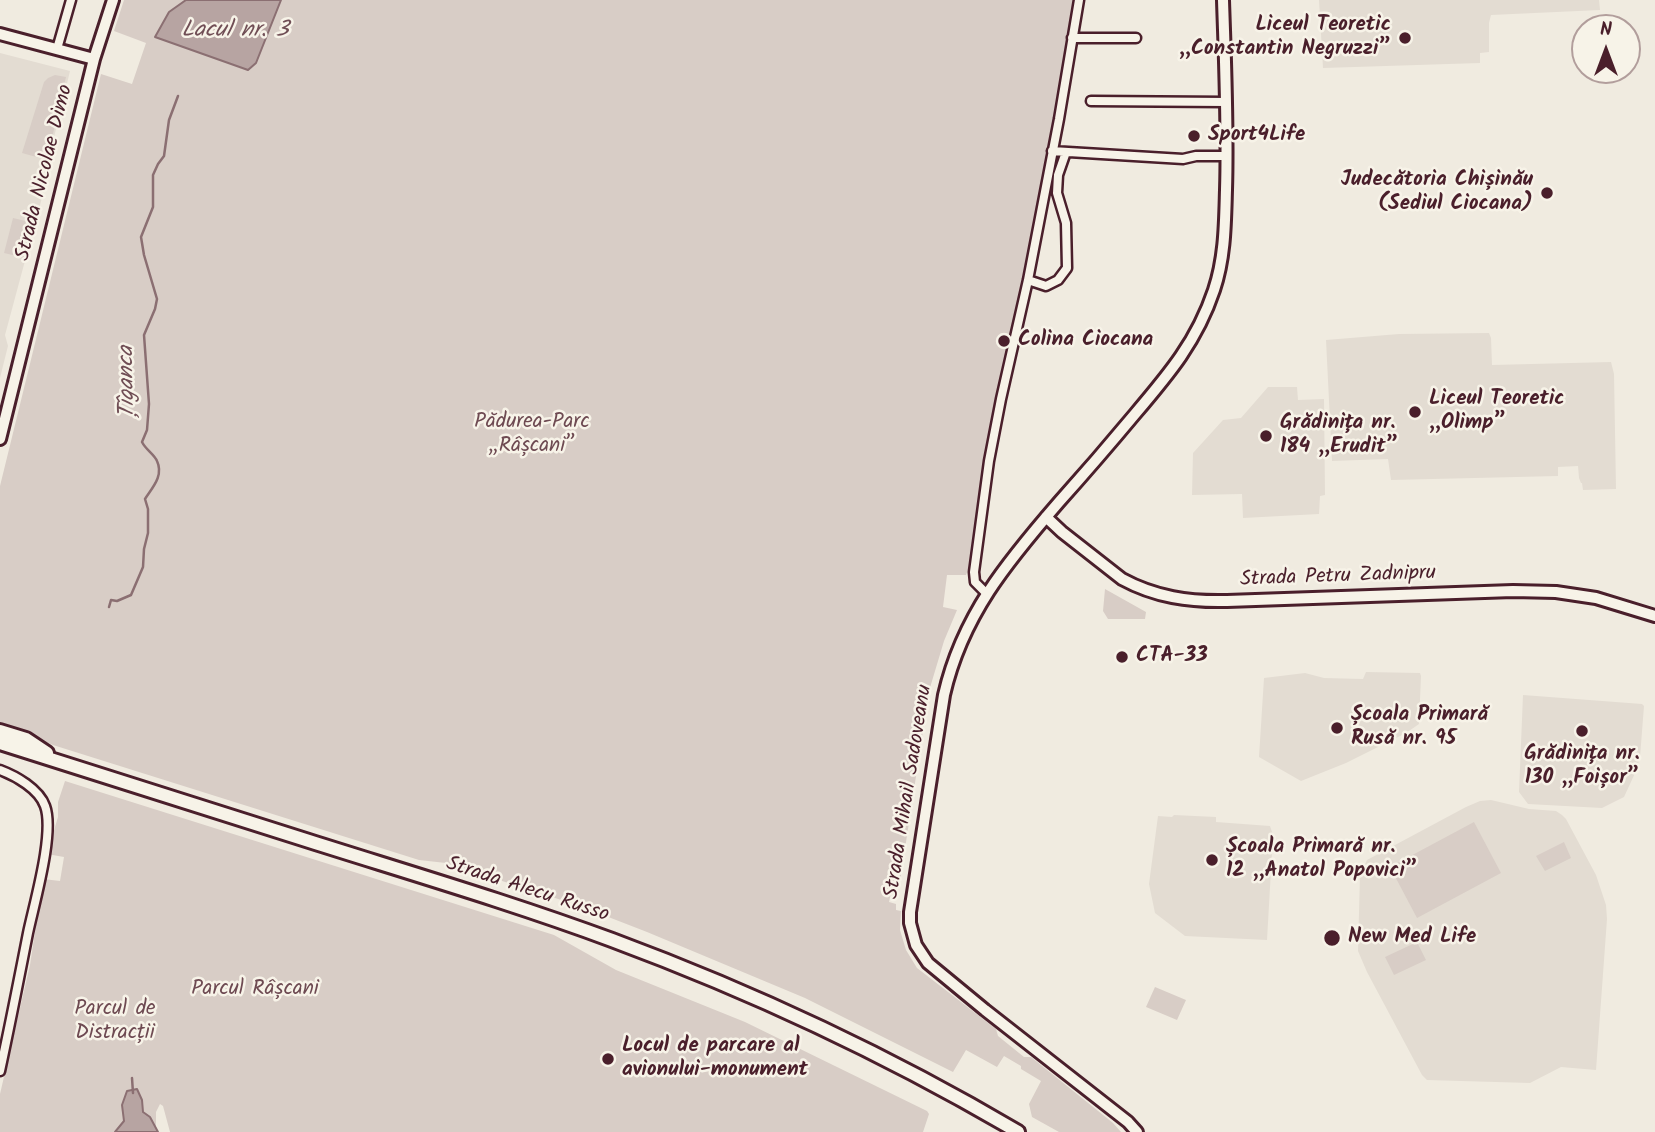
<!DOCTYPE html>
<meta charset="utf-8">
<style>
body{margin:0}
#map{position:relative;width:1655px;height:1132px;overflow:hidden;background:#f0ebe0;font-family:Kalam,sans-serif}
canvas{display:block}
.north{position:absolute;left:1571px;top:14px;width:70px;height:70px;box-sizing:border-box;background:#f7f3e8;border:2px solid #b29e9c;border-radius:50%;rotate:0deg;font-size:19px;font-weight:700;line-height:28px;text-align:center;color:#4a1f2b}
.north::after{content:'';display:block;margin:auto;width:24px;height:32px;background:#4a1f2b;clip-path:polygon(50% 0,100% 100%,50% 72%,0 100%)}
</style>
<div id="map">
<canvas width="1655" height="1132"></canvas>
<div class="north">N</div>
</div>
<script>
const ctx = document.querySelector('canvas').getContext('2d');
ctx.lineJoin = 'round';
function fillPath(path, color) { ctx.fillStyle = color; ctx.fill(path, 'evenodd'); }
function stroke(path, color, width, dash) { ctx.strokeStyle = color; ctx.lineWidth = width; ctx.lineCap = dash ? 'butt' : 'round'; ctx.setLineDash(dash || []); ctx.stroke(path); }
function write(font, color, halo, rows, align = 'center') {
  ctx.font = font + ' Kalam,sans-serif'; ctx.lineWidth = 5; ctx.setLineDash([]); ctx.textBaseline = 'middle'; ctx.strokeStyle = halo; ctx.fillStyle = color; for (const [text, x, y, turn = 0] of rows) {
    ctx.save(); ctx.translate(x, y); ctx.rotate((+turn || 0) * Math.PI / 180); ctx.textAlign = isNaN(turn) ? turn : align; if (halo) ctx.strokeText(text, 0, 0); ctx.fillText(text, 0, 0); ctx.restore();
  }
}
const built = new Path2D(`
 M1319 0H1599L1600 10 1491 15 1489 23V52L1480 53V63L1323 68Z
 M0 53 70 71 48 162 50 168 5 335 8 346 0 378Z
 M1489 333 1491 338 1492 365 1611 362 1614 374 1616 489 1583 490 1582 483H1581L1579 478 1578 466 1558 467V476L1391 480 1388 459 1332 461 1326 340 1399 334Z
 M1268 387H1297L1298 400 1324 399 1325 495 1320 496 1319 514 1243 518 1242 494 1192 495 1193 453 1223 420 1241 418Z
 M1366 672 1420 673 1421 676 1419 724 1406 733 1346 763 1301 781 1259 757 1264 678 1305 673 1324 678 1363 679Z
 M1523 695 1642 704 1644 706 1640 757 1636 771 1624 797 1602 808 1528 804 1519 792Z
 M1491 800 1529 809 1556 811 1562 815 1566 819 1596 875 1606 905 1607 919 1596 1070 1561 1067 1530 1083 1427 1080 1422 1075 1367 972 1358 951 1360 875 1367 860 1466 807 1480 801Z
 M1174 815 1216 817V822L1270 826 1273 835 1267 940 1185 936 1155 913 1149 884 1158 816 1172 817Z`);
const green = new Path2D(`
 M124 0H186L169 12 156 36 256 63 281 0H1076L1022 285 984 465 969 567 966 575H947L943 607 957 610 944 641 929 691 899 888H892L889 902 896 904V910L901 911 900 930 906 950 917 968 996 1029 998 1036 1024 1057H1031L1113 1123 1121 1132H1059L1032 1117 1029 1104 1041 1081 1021 1069V1066L1004 1056 997 1067 966 1050 953 1072 805 998 647 932 580 906 446 863 419 860 53 745 23 732 0 724V486L101 74 132 84 146 43 114 31Z
 M55 75 66 77 47 160 22 153 44 82 48 78Z
 M13 218 34 223 25 258 4 253Z
 M1105 589 1146 612 1145 619H1108L1103 611Z
 M65 781 554 935 616 970 745 1022 927 1111 929 1114 923 1132H170L163 1106 160 1104 156 1112V1126L143 1132H0V1094L30 965 43 879 60 881 64 857 47 854 58 817V802Z
 M1474 822 1501 873 1417 918 1390 867Z
 M1564 842 1571 858 1545 871 1536 856Z
 M1417 942 1426 960 1394 975 1385 957Z
 M1155 987 1186 1000 1177 1020 1146 1007Z`);
const water = new Path2D(`
 M186 0H281L256 63 248 70 155 37 169 12Z
 M137 1089 142 1100 143 1112 150 1117 158 1132H115L124 1121 122 1105 127 1091Z`);
const stream = new Path2D(`
 M109 607 111 600 117 601 131 595 143 567 144 549 148 533V509L145 499C152 488 164 476 157 461 154 454 146 450 142 442L147 430 149 404 144 335 155 309 157 299 144 255 141 237 153 207V175L158 164 164 156 169 120 178 96
 M132 1078 133 1093`);
const street = new Path2D(`
 M1072 38H1136
 M57 49 71 0
 M1091 101 1226 102
 M1052 151 1183 159 1196 156H1227
 M1028 280 1046 286 1058 280 1067 268 1066 223 1057 193 1058 175 1066 152
 M986 593 975 582 974 572 989 461 1001 399 1028 280 1059 119 1079 0
 M0 770C16 776 39 789 45 806 55 833 34 904 28 933 19 979 10 1025 0 1071`);
const secondary = new Path2D(`
 M0 34 94 59
 M0 439 94 59 113 0
 M1046 517 1062 532 1122 579C1155 597 1189 602 1227 601L1513 591 1556 592 1596 598 1655 616
 M1137 1132 1128 1122 985 1010 928 963 916 945 910 923V912L944 695C962 616 1007 562 1059 502 1085 473 1110 444 1135 414 1169 374 1197 341 1214 290 1225 257 1225 224 1226 190 1228 127 1225 63 1223 0`);
const primary = new Path2D(`
 M0 731 26 739 47 753
 M0 743C103 776 206 809 309 841 410 873 512 903 612 940 752 992 889 1056 1018 1132`);
const markers = [
 [1405,38,7,"#4a1f2b"],
 [1194,136,7,"#4a1f2b"],
 [1547,193,7,"#4a1f2b"],
 [1004,341,7,"#4a1f2b"],
 [1415,412,7,"#4a1f2b"],
 [1266,436,7,"#4a1f2b"],
 [1122,657,7,"#4a1f2b"],
 [1337,728,7,"#4a1f2b"],
 [1582,731,7,"#4a1f2b"],
 [1212,860,7,"#4a1f2b"],
 [1332,938,9,"#4a1f2b"],
 [608,1059,7,"#4a1f2b"]
];
const poiNames = [
 ["Liceul Teoretic",1391,26,"right"],
 ["„Constantin Negruzzi”",1391,50,"right"],
 ["Sport4Life",1208,136],
 ["Judecătoria Chișinău",1533,181,"right"],
 ["(Sediul Ciocana)",1533,205,"right"],
 ["Colina Ciocana",1018,341],
 ["Liceul Teoretic",1429,400],
 ["„Olimp”",1429,424],
 ["Grădinița nr.",1280,424],
 ["184 „Erudit”",1280,448],
 ["CTA-33",1136,657],
 ["Școala Primară",1351,716],
 ["Rusă nr. 95",1351,740],
 ["Grădinița nr.",1582,755,"center"],
 ["130 „Foișor”",1582,779,"center"],
 ["Școala Primară nr.",1226,848],
 ["12 „Anatol Popovici”",1226,872],
 ["New Med Life",1348,938],
 ["Locul de parcare al",622,1047],
 ["avionului-monument",622,1071]
];
const streetNames = [
 ["Strada Nicolae Dimo",46,173,-76],
 ["Strada Petru Zadnipru",1338,578,-2],
 ["Strada Mihail Sadoveanu",910,792,-81],
 ["Strada Alecu Russo",527,891,18]
];
const parkNames = [
 ["Pădurea-Parc",532,423],
 ["„Râșcani”",532,447],
 ["Parcul Râșcani",255,990],
 ["Parcul de",115,1010],
 ["Distracții",115,1034]
];
const waterNames = [
 ["Lacul nr. 3",235,32],
 ["Țîganca",129,382,-91]
];
fillPath(built, '#e3dcd2');
fillPath(green, '#d8cdc6');
fillPath(water, '#b7a4a2');
stroke(water, '#8b6f72', 2);
stroke(stream, '#8b6f72', 2.5);
stroke(street, '#4a1f2b', 13);
stroke(secondary, '#4a1f2b', 16);
stroke(primary, '#4a1f2b', 18);
stroke(street, '#f7f3e8', 8);
stroke(secondary, '#f7f3e8', 10);
stroke(primary, '#f7f3e8', 12);
for (const [x, y, r, color] of markers) { const dot = new Path2D(); dot.arc(x, y, r, 0, 2 * Math.PI); ctx.fillStyle = color; ctx.fill(dot); stroke(dot, '#f7f3e8', 2.5); }
write('bold 21px', '#4a1f2b', '#f7f3e8', poiNames, 'left');
write('21px', '#4a1f2b', '#f7f3e8', streetNames);
write('21px', '#6e4a52', '#f7f3e8', parkNames);
write('italic 23px', '#704e55', '#f7f3e8', waterNames);
</script>
